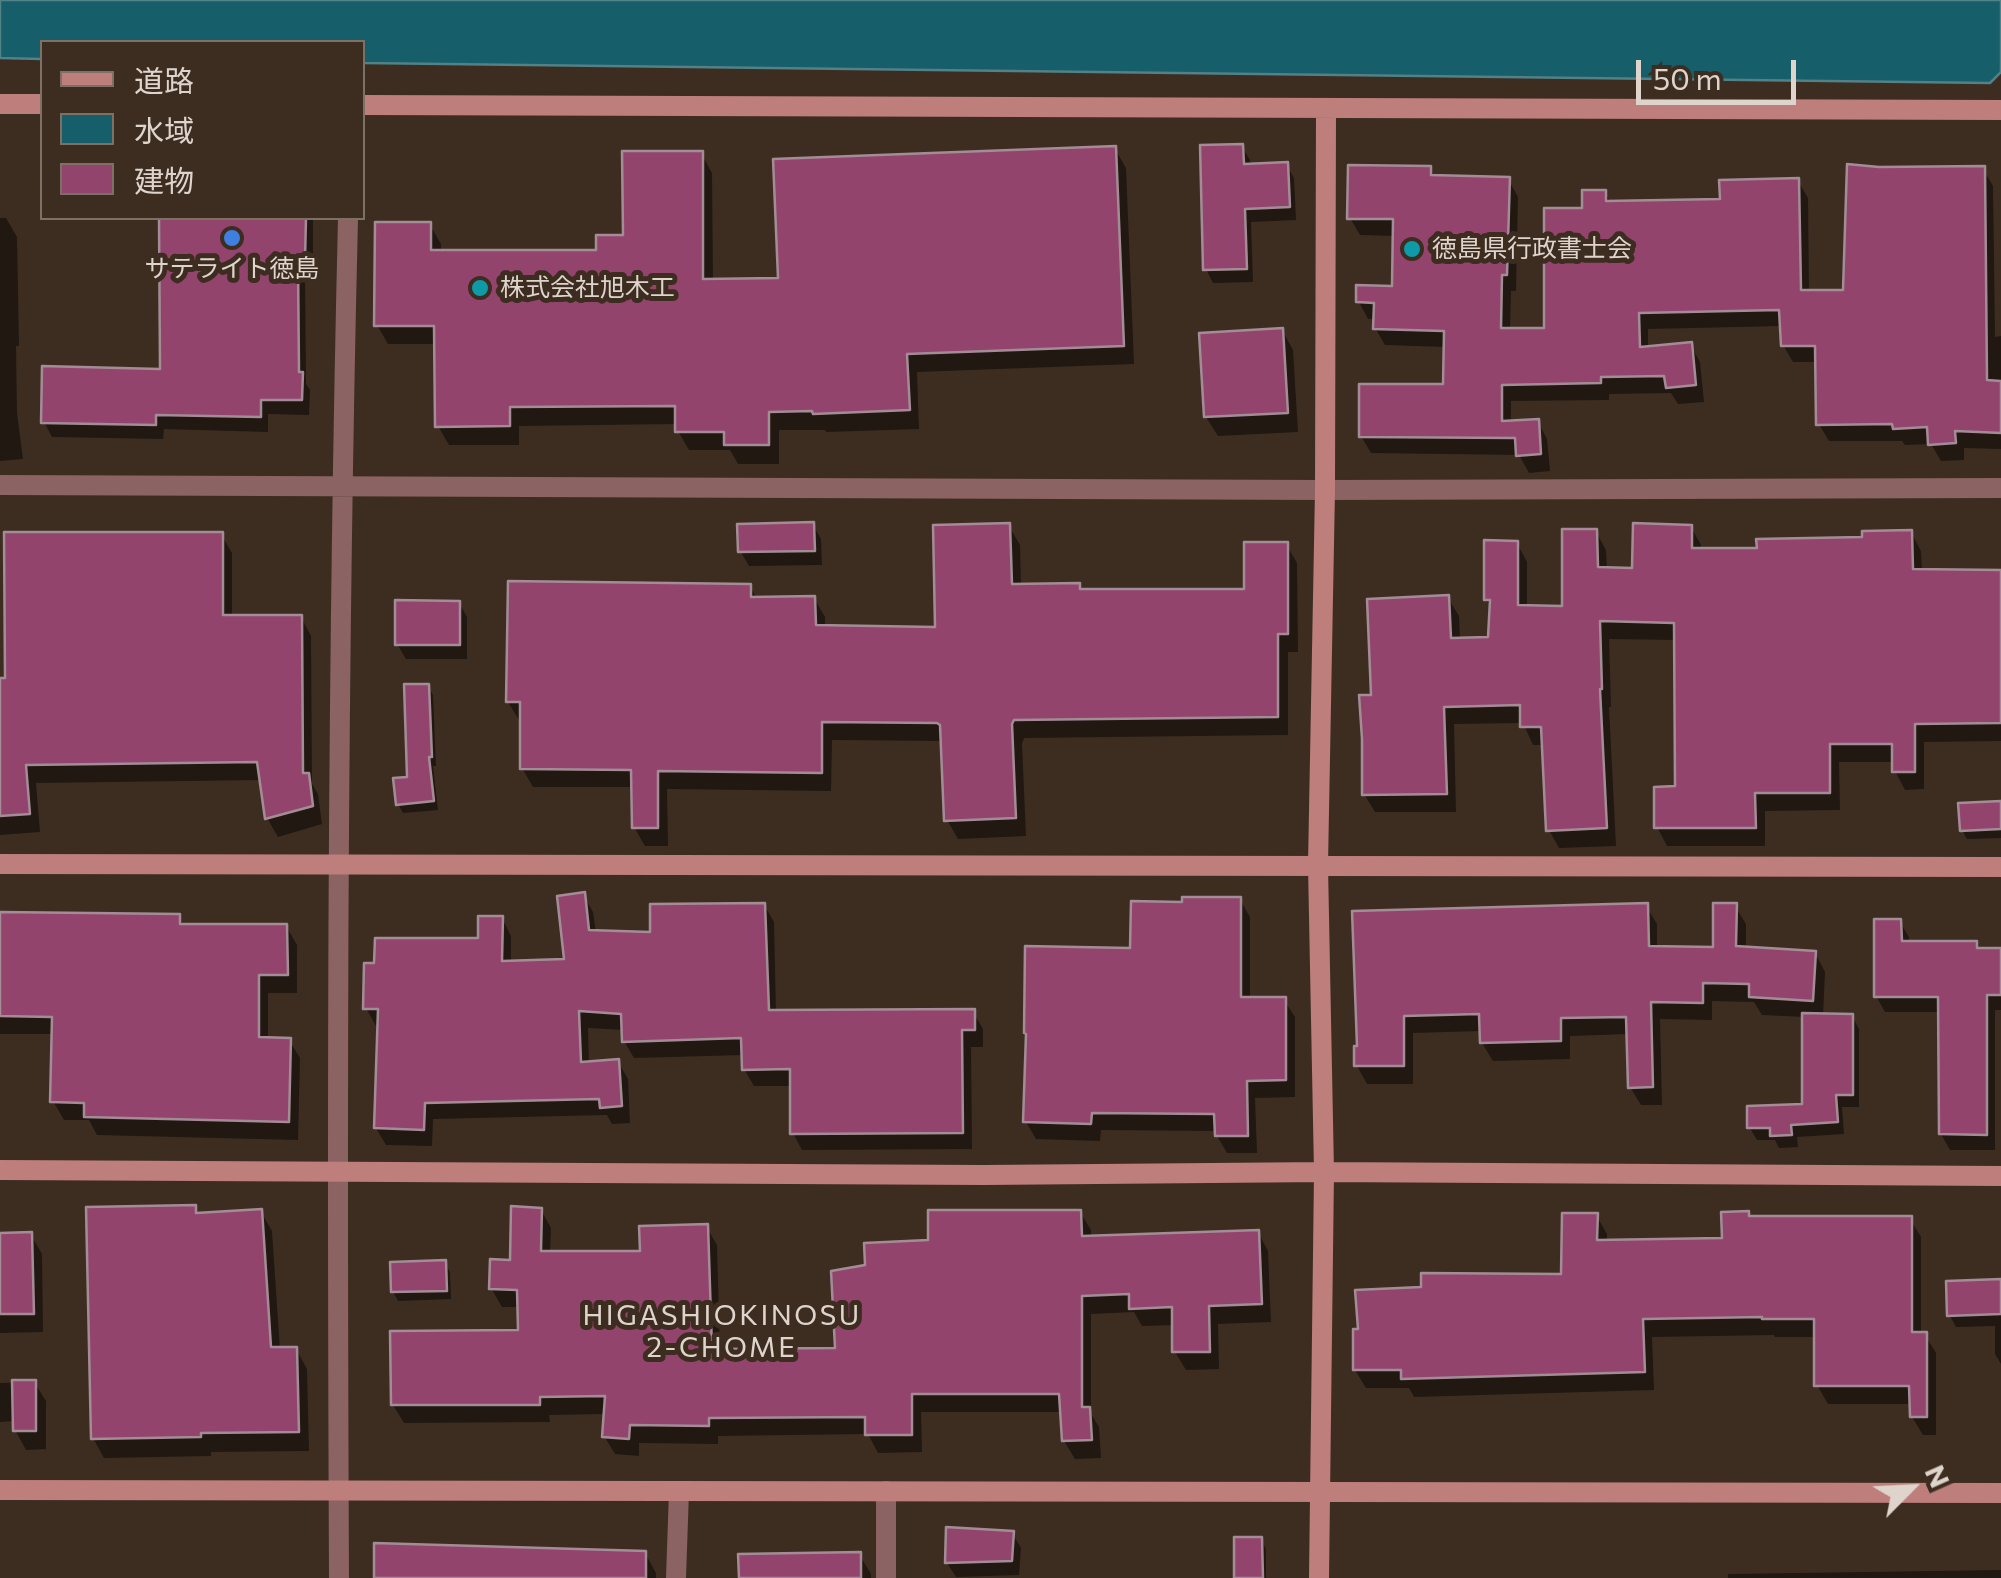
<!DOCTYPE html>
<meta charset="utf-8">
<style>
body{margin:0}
#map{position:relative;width:2001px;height:1578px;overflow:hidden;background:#3d2d21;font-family:Commissioner,"Noto Sans JP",sans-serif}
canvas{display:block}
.legend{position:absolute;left:40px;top:40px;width:325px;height:180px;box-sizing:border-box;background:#3d2d21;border:2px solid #7d7065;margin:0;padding:12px 18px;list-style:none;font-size:30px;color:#ded4cc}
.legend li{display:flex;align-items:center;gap:20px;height:50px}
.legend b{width:50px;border:2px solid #7d7065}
.north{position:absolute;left:1861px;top:1438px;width:100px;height:100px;-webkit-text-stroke:8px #3d2d21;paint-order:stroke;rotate:66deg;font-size:28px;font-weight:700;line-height:40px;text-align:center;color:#ded4cc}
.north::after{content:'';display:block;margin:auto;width:35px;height:45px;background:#ded4cc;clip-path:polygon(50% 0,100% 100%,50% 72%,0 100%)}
.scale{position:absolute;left:1636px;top:60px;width:160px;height:45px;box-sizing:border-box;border:5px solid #ded4cc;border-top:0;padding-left:12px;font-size:30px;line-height:35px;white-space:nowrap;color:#ded4cc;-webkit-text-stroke:8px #3d2d21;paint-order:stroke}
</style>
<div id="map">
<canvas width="2001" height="1578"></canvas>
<ul class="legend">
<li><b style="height:12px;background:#bd7e7c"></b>道路</li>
<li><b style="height:28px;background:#165e6a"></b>水域</li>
<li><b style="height:28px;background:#93446d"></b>建物</li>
</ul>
<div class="north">N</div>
<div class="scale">50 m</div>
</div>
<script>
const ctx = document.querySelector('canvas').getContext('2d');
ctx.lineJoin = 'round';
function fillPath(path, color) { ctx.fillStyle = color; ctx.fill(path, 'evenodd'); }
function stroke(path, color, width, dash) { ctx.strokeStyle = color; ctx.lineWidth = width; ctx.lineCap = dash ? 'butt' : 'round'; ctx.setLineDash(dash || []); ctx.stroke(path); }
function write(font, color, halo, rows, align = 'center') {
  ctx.font = font + ' Commissioner,"Noto Sans JP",sans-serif'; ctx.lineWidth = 10; ctx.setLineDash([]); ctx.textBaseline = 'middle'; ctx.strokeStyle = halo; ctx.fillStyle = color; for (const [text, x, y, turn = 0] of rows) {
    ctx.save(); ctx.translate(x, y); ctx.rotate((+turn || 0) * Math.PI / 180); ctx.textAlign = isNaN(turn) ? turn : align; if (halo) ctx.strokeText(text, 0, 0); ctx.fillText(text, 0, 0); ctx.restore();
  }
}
const water = new Path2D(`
 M0 0H2001V72L1990 83 363 63 362 42H42V59L0 58Z`);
const shadow = new Path2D(`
 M1242 147 1250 160V166L1286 164 1294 178 1296 220 1251 222 1253 282 1213 283 1206 269Z
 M1115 149 1126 168 1134 364 917 372 919 429 826 432 825 430H779V464H738L730 450H689L678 431V424L519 426V445H449L438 426 437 344H388L377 325 430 225 441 244V252H599L625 237 701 153 712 173 713 282 781 280Z
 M1429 168 1435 178 1508 179 1518 197 1516 291H1511L1510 330H1546L1584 210 1605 192 1611 204 1722 201 1798 181 1808 198 1809 292H1845L1983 169 1993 186 1995 337 2001 336V449L1964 448V460L1941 461 1931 444 1905 445 1902 441H1829L1819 424 1818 362H1793L1783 345 1782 326 1648 329V348L1690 344 1700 362 1704 402 1678 404 1671 393 1609 394V400L1511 401V423L1538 422 1547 439 1550 471 1529 473 1519 455 1371 453 1361 436 1446 387V347L1385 345 1375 328 1376 319H1368L1359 302 1395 289 1396 236 1360 235 1350 218Z
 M0 218H6L17 237 19 346H16L17 413 23 459 0 461Z
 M163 218H313V275L305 274 306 384 310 390 309 415 268 414V432L164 429 163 439 52 437 44 422 163 371Z
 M1282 330 1293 350 1298 432 1218 436 1206 417Z
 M813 525 821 539 822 565 749 566 741 552Z
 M1009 526 1020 545 1021 586 1079 585 1082 591H1247L1286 544 1297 563 1298 652H1288V735L1024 738 1022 744 1026 836 958 839 947 820 943 741 832 740 831 791 667 789 668 846H645L634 827V787H533L522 768V720H519L508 702 750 586 757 599 814 598 825 617V628L938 630Z
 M1691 527 1701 545V550L1759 551 1911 532 1921 551 1922 572H2001V741L1924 742V789L1905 790 1895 771V762H1839L1840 810 1765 811V846H1667L1657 827 1678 789 1677 640 1609 639 1611 707H1609L1616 846 1559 848 1549 830 1544 745H1533L1523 723 1454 724 1456 812H1375L1364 794 1374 697 1448 598 1459 616 1460 640 1490 639 1492 610 1486 599 1517 543 1527 562V608H1565L1596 532 1606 550 1607 570H1634Z
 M221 534 232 553V617H301L311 636 312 784 318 794 322 824 278 837 267 818 262 780 36 783 40 832 0 835V680H8Z
 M459 603 467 617V659H406L397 644Z
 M428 686 433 695 436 766H433L438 810 403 813 398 804 410 779Z
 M2001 803V838L1967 839 1962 830Z
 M583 895 593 912 596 933 653 935 764 905 774 922 776 1013 973 1012 983 1029V1047H971L972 1149 802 1150 793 1133 792 1086H754L744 1069V1055L634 1058 624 1041V1030L588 1028 589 1064 618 1062 628 1079 630 1123 612 1124 607 1115 433 1119 432 1146 386 1145 376 1128 380 1026H376L366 1008 481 941 502 918 511 936V963L566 962Z
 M1240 900 1250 917V999L1284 1000 1295 1017V1097L1255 1098 1257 1153H1227L1217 1136V1131L1101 1130 1100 1141 1036 1139 1026 1122 1132 950 1184 904Z
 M1646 906 1657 924V949L1715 950 1735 906 1746 924V949L1815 953 1825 972 1823 1016H1852L1859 1029V1107H1842L1844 1134 1797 1137 1798 1147 1779 1148 1775 1140H1757L1750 1128 1805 1106V1017L1762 1015 1754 1002 1712 1001V1020L1660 1019 1662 1105H1641L1630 1087 1629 1034 1570 1036V1059L1493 1061 1482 1043V1031L1413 1033V1084H1367L1357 1066 1359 1049 1355 914Z
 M0 914 179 917 184 926H286L297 945V993H268V1039L289 1040 300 1058 298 1140 97 1135 89 1120H64L53 1101 54 1034H0Z
 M1900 922 1909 937V943H1976L1980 950H2001V1010H1995V1150H1950L1941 1134V1012H1885L1876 996Z
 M195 1208 199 1216 261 1212 272 1231 280 1350 296 1349 307 1369 309 1451 211 1452V1456L104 1458 93 1438Z
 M541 1210 551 1228 550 1254H642L706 1226 717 1245 720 1351 838 1350 868 1267 930 1242 1080 1212 1091 1230V1238L1258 1232 1268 1251 1271 1322 1218 1324 1219 1369 1186 1370 1175 1352V1325L1142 1326 1134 1312 1091 1314V1414L1099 1427 1101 1458 1075 1459 1064 1441 1063 1412H921L922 1452 878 1453 868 1434 718 1436V1444L639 1443V1456L615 1454 604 1436 606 1414 549 1415 550 1422 404 1423 393 1405 520 1333V1307H502L491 1288 512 1262Z
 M1596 1215 1607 1234V1243L1724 1240 1751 1219H1910L1921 1237V1335H1925L1936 1353V1435H1923L1912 1417V1404H1828L1817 1385V1337H1775L1774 1335 1652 1337 1654 1390 1414 1397 1409 1388H1366L1355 1370 1563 1276Z
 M0 1235H31L42 1254 43 1332 0 1333Z
 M445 1263 450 1272 451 1299 398 1301 393 1292Z
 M2001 1281V1364L1995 1354V1326L1956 1327 1950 1316Z
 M34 1382 46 1401V1449L26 1450 15 1430V1421L0 1422V1383Z
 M1012 1533 1021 1548 1019 1575 956 1577 947 1563Z
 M1261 1540 1266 1549V1578H1237Z
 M645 1553 656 1573V1578H377Z
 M859 1554 871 1574V1578H741Z
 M2001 1570V1578H1728V1574Z`);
const building = new Path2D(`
 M1243 144 1244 164 1288 162 1290 207 1245 209 1247 269 1203 270 1200 145Z
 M1116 146 1124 346 907 354 910 410 813 414 812 411 769 412V445H724V432H675V406L510 407V426L435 427 434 326H374L375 222H431V250H596V235H623L622 151H703V279L778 278 773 159Z
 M1847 164 1879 167 1985 166 1987 380 2001 381V433L1955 431 1956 443 1928 445 1927 427 1893 429 1892 424 1816 425 1815 346H1781L1779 310 1639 313 1640 347 1692 342 1696 385 1666 388 1664 376 1601 377V383L1502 385V421L1539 419 1541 454 1516 456 1515 438 1359 437V384H1443L1444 331 1373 329 1374 303 1356 302V285L1392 286 1393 219H1347L1348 165 1431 166V175L1510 177 1507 275H1502L1501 328H1544V208H1582V190H1606V201L1720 199 1719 180 1799 178 1801 290H1843Z
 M159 218H306L305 260H298L299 372H303L302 400H261V417L156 415V425L41 423 42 366 160 369Z
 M1283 328 1288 413 1204 417 1199 333Z
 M814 522 815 551 738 552 737 524Z
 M1010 523 1012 584 1080 583V589H1244V542H1288V634H1278V717L1014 720 1012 724 1016 818 944 821 940 725 937 723 822 722V773L658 771V828H632L631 770 520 769V702H506L508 581 751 584V597L815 596 816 625 935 627 933 525Z
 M1633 523 1692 525V548H1757L1756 539 1862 537V531L1912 530 1913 569 2001 570V723L1915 724V772H1892V744H1830V793H1755L1756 828H1654V787L1675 786 1674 623 1600 621 1602 689H1600L1607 828 1546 831 1541 727H1520V705L1444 707 1447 794 1362 795V739L1359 695H1371L1367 599 1449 595 1451 638 1488 637 1490 600H1484V540L1518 541V605L1562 606V529H1597L1598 567 1632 568Z
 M4 532H223V615H302L303 773H309L313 806 265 819 257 762 26 765 30 814 0 816V678H5Z
 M395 600 460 601V645H395Z
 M404 684H429L432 757H429L434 801 396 805 393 778 407 777Z
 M2001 801V829L1960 831 1958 803Z
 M585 892 589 930 650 932V904L765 903 769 1010 975 1009V1030H962L963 1133 790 1134V1069L742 1070 741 1038 622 1042 621 1014 579 1011 581 1062 619 1059 622 1106 600 1108 599 1099 425 1103 424 1130 374 1128 378 1009H363L364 963H374L375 938H478V916H503L502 961 564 959 557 896Z
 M1182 897H1241V997H1286V1080L1247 1081 1248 1136H1215L1214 1114 1092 1113 1091 1124 1023 1122 1026 1034 1024 1033 1025 946 1130 948 1131 901 1182 902Z
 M1648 903 1649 946 1713 947V903H1737L1736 946 1816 951 1813 1001 1749 997V984L1703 983V1003L1651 1002 1653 1087 1628 1088 1626 1017 1561 1018V1041L1480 1043 1479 1014 1404 1016V1066H1354V1046H1357L1352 911Z
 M0 912 180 914V924H287L288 975H259V1037L291 1038 289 1122 84 1117V1103L50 1102 52 1017 0 1016Z
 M1874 919H1901L1902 941H1977V948H2001V995H1987V1135L1939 1134 1938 997H1874Z
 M1802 1013 1853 1014V1095H1836L1838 1122 1791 1125 1792 1135 1770 1136V1128H1747V1106L1802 1104Z
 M196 1205V1213L262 1209 271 1347H297L299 1432 201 1433V1437L91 1439 86 1207Z
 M511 1206 542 1208 541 1251H640L639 1226 708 1224 712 1349 835 1348 831 1271 865 1265 864 1243 928 1240V1210H1081L1082 1236 1259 1230 1262 1304 1209 1306 1210 1352H1172V1307L1129 1309V1294L1082 1296V1407H1090L1092 1440 1062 1441 1059 1394H912V1435H865V1417L709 1418V1426L630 1425 629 1439 602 1437 605 1396 540 1397V1405H391L390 1331 518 1330 517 1290 489 1289 490 1259 510 1260Z
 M1749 1211V1216H1912V1332H1927V1417H1910L1909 1386H1814V1319H1762V1317L1643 1319 1645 1372 1401 1379V1370H1353V1329H1358L1355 1290 1421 1287V1273L1561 1274 1562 1213H1598L1597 1240 1722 1238 1721 1212Z
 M32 1232 34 1314H0V1233Z
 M446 1260 447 1291 391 1292 390 1262Z
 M2001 1279V1314L1947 1316 1946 1281Z
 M12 1380H36V1431H13Z
 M946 1527 1014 1531 1012 1561 945 1563Z
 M1234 1537H1262L1263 1578H1234Z
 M374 1543 646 1551V1578H374Z
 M861 1552V1578H739L738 1554Z`);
const street = new Path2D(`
 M0 485 1325 490 2001 488
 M339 1578C337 1124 337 671 348 218
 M676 1578 679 1491
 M886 1578V1491`);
const secondary = new Path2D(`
 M0 104H42
 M362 105 2001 110
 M0 864 2001 867
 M0 1170 984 1175 1324 1172 2001 1176
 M0 1490 2001 1493
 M1319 1578 1324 1172 1318 865 1325 490 1326 112`);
const markers = [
 [232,238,10,"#3f7fe0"],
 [1412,249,10,"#0f9aa8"],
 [480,288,10,"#0f9aa8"]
];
const poiNames = [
 ["徳島県行政書士会",1432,249],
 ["サテライト徳島",232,269,"center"],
 ["株式会社旭木工",500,288]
];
const neighbourhoodNames = [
 ["HIGASHIOKINOSU",722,1316],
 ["2-CHOME",722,1348]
];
fillPath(water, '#165e6a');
stroke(water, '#528187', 2.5);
fillPath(shadow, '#0007');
fillPath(building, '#93446d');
stroke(building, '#a38c96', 2.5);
stroke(street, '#8b6362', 20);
stroke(secondary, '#bd7e7c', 20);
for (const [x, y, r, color] of markers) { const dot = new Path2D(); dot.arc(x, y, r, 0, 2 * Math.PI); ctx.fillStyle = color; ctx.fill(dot); stroke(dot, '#3d2d21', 4); }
write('25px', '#ded4cc', '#3d2d21', poiNames, 'left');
ctx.letterSpacing = '2.5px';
write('28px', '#ded4cc', '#3d2d21', neighbourhoodNames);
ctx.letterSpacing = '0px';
</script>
